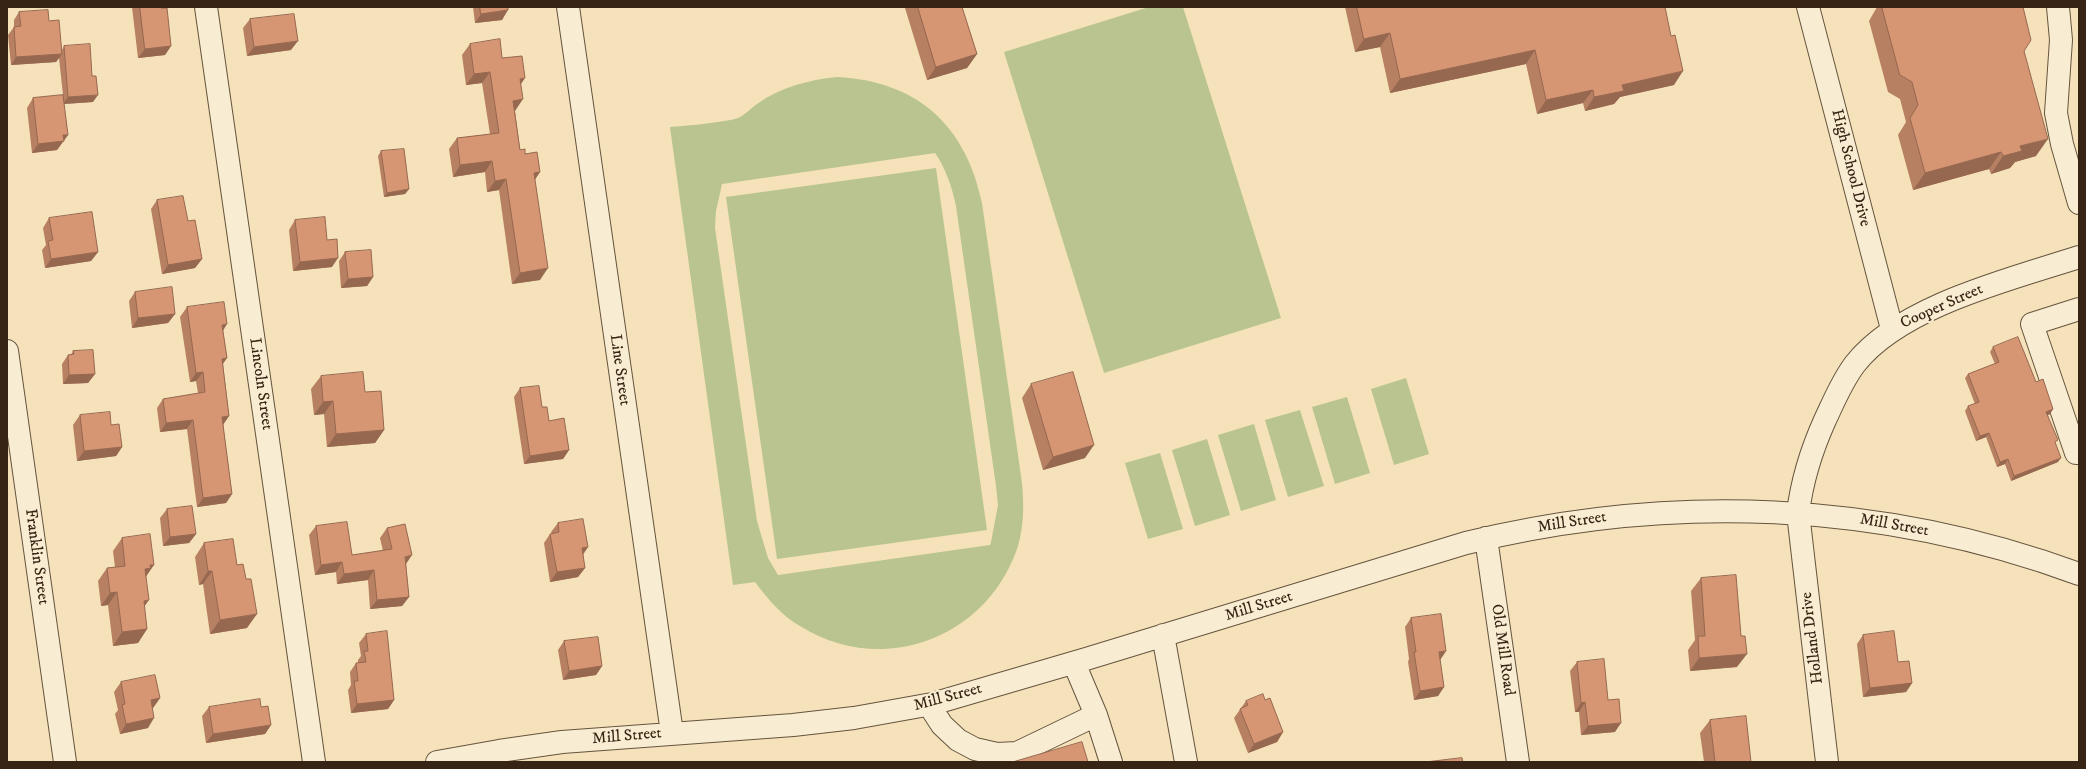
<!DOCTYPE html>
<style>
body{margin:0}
#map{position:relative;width:2086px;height:769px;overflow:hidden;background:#f5e2ba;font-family:"IM FELL DW Pica",serif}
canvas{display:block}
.frame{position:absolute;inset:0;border:8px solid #372414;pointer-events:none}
</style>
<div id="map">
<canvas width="2086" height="769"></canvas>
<div class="frame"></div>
</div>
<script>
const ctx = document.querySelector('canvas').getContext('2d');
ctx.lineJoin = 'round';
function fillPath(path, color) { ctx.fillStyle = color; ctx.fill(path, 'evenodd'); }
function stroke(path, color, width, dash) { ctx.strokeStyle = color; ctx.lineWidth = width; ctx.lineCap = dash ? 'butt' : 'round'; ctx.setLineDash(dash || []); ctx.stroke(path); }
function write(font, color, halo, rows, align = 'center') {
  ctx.font = font + ' "IM FELL DW Pica",serif'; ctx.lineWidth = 4; ctx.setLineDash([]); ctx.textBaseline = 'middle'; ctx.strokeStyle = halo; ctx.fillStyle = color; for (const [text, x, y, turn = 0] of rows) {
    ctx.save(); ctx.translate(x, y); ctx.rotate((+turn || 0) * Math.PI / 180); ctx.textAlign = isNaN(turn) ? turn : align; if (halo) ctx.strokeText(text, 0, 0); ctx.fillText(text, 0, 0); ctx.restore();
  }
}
const green = new Path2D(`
 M1149 7H1183L1281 318 1104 373 1004 52Z
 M837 77C917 81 966 125 982 203L1022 483C1024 504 1024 525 1018 546 988 638 883 678 800 626 781 615 768 599 755 582L733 585 670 127C683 126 732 122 740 117 746 114 751 108 757 104 781 87 808 80 837 77ZM935 153C946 169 952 187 956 206L996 486 998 505 991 542 990 545 778 575 768 558 757 521 715 228 716 211 722 184Z
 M936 168 987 530 777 559 726 197Z
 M1406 378 1429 454 1394 465 1371 389Z
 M1347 397 1370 473 1335 484 1312 407Z
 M1300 410 1324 486 1288 497 1265 420Z
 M1254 424 1276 500 1241 511 1218 435Z
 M1207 439 1230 515 1195 526 1172 450Z
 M1160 453 1183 529 1148 539 1125 463Z`);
const minor = new Path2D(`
 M206 7 314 762
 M568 7 672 733
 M1808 7 1892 329
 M2058 7 2061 40 2056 113 2062 144 2079 203
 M2079 309 2032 324 2076 453H2079
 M7 351 65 762
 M1486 538 1518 762
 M1163 635 1186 762
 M1074 663 1096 715
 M929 705 942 725 958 740 975 749 997 754 1017 753 1096 715 1111 762
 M437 762 499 751 562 742 793 725 854 718 932 704 1086 659 1466 543C1670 493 1881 501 2079 574
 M1827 762 1798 513C1802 480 1811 451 1825 420 1834 401 1842 381 1855 364 1900 306 2011 279 2079 257`);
const wall = new Path2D(`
 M132 7H161L171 46 165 55 138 58Z
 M473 7H508L502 20 475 23Z
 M905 7H962L977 54 967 68 927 80 905 8Z
 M1345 7H1671L1665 8 1674 85 1620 97 1614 104 1585 111 1583 103 1537 114 1526 64 1390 93 1380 47 1355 52Z
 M1877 7H2023L2024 51 2036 156 2015 162 2010 168 1991 174 1989 169 1913 190 1898 135 1906 122 1900 99 1888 92 1869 21Z
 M19 12 49 21 62 50 64 46 93 102 64 104 68 135 57 150 32 153 27 108 33 98 63 95 59 58 56 62 11 65 8 35 14 27V20Z
 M250 19 291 50 247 56 243 28Z
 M470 44 502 58 521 84 515 111 520 150 525 154 540 172 535 179 540 280 512 284 499 190 487 192 485 172 453 177 449 149 457 138 490 134 482 83 466 85 462 55Z
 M381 151 409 189 405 194 384 197 378 156Z
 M157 200 188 221 202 259 195 268 162 274 151 209Z
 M49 218 98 252 91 261 45 268 42 250 46 245 43 228Z
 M295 220 327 240 332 267 293 271 289 230Z
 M345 252 373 277 367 286 341 288 339 261Z
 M135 292 175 314 168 323 132 328 129 301Z
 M187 307 223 330 227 358 223 364 229 416 223 424 232 494 226 503 197 507 187 429 160 432 157 408 163 399 198 393 196 381 190 382 180 317Z
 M1993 347 2036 382 2053 409 2050 414 2048 415 2055 444 2058 462 2011 481 2005 464 1997 467 1986 437 1976 441 1965 411 1968 406 1975 404 1965 378 1968 374 1995 364 1990 352Z
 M73 351 95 374 88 383 63 384 62 364 68 355H71Z
 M321 376 365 392 384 430 375 443 327 447 324 414 314 415 311 389Z
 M1031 384 1085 458 1043 470 1022 398Z
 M520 388 542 407 549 421 569 450 563 459 524 464 514 397Z
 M80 415 122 447 116 456 77 461 73 425Z
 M167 509 196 534 189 543 163 546 160 518Z
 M558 523 588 547 583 555 585 568 578 577 550 582 544 543 550 534H552L551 532Z
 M316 526 352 555 383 551 380 538 387 528 406 564 409 597 402 606 370 609 368 580 337 584 336 572 315 575 309 535Z
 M122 538 146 577 144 606 147 629 138 643 113 646 108 605 101 606 98 581 107 568 115 567 113 551Z
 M204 543 247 628 210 634 203 584 199 585 195 557Z
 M1701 578 1737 667 1690 671 1688 650 1695 640 1691 591Z
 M1411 618 1446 651 1440 660 1444 687 1438 696 1414 700 1408 662 1409 659 1405 627Z
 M366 634 394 700 388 709 351 713 348 690 351 685 350 672 356 663H358V660L361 656 359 643Z
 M1863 635 1912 683 1906 692 1863 697 1857 644Z
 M564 641 602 666 596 675 563 680 558 650Z
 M1577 662 1608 700 1615 732 1581 735 1579 712H1575L1570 671Z
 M121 682 160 698 153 708H152L148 728 120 734 115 714 118 710 114 692Z
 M1246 701 1283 732 1277 742 1248 753 1234 718Z
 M209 707H261L271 725 265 734 206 743 202 716Z
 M1710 720 1751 762H1704L1700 733Z`);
const shadedWall = new Path2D(`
 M508 10 502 20 475 23 481 14Z
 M1390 33 1380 47 1355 52 1364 39Z
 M298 41 291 50 247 56 254 47Z
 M171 46 165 55 138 58 145 49Z
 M1535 50 1526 64 1390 93 1400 79Z
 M62 54 56 62 11 65 16 57Z
 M977 54 967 68 927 80 936 67Z
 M1683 71 1674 85 1620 97 1614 104 1585 111 1594 97 1622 85Z
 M490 72 482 83 466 85 474 74Z
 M525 78 517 90 520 79Z
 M1593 90 1583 103 1537 114 1546 100Z
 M98 95 93 102 63 104 68 97Z
 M523 99 515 111 513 101Z
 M63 135H68L57 150 32 153 38 144Z
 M2048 139 2036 156 2015 162 2010 168 1991 174 2003 156 2020 146Z
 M2001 152 1989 169 1913 190 1925 173Z
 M492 161 485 172 453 177 460 165Z
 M540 172 532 184 534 173Z
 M506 179 499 190 487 192 495 181Z
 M409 189 405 194 384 197 387 193Z
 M98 252 91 261 45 268 51 259Z
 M338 258 332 267 293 271 300 262Z
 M202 259 195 268 162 274 168 265Z
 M548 268 540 280 512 284 520 273Z
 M373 277 367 286 341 288 348 279Z
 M175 314 168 323 132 328 138 318Z
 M227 324 221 334 222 325Z
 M227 358 220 367 222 359Z
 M203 372 196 381 190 382 196 373Z
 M95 374 88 383 63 384 69 375Z
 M333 401 324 414 314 415 323 402Z
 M2053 409 2050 414 2043 417 2046 412Z
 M229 416 223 425 222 417Z
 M193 420 187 429 160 432 166 423Z
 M384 430 375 443 327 447 336 434Z
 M1989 433 1986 437 1976 441 1980 436Z
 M1094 445 1085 458 1043 470 1053 457Z
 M122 447 116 456 77 461 84 451Z
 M569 450 563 459 524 464 530 456Z
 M2061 458 2058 462 2011 481 2014 476Z
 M2008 459 2005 464 1997 467 2000 462Z
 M232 494 226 503 197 507 203 498Z
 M196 534 189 543 163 546 170 537Z
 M588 547 581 556 582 548Z
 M412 555 406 564 405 557Z
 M342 562 336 572 315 575 321 565Z
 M150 565H154L145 578V569Z
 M585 568 578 577 550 582 557 572Z
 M374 570 368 580 337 584 344 574Z
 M208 571H212L203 584 199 585Z
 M117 592 108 605 101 606 110 593Z
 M409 597 402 606 370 609 377 600Z
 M149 600 139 614 144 601Z
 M257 614 247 628 210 634 220 620Z
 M147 629 138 643 113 646 122 632Z
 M1446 651 1440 660 1439 652Z
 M1747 654 1737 667 1690 671 1699 658Z
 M602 666 596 675 563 680 569 671Z
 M1912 683 1906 692 1863 697 1870 688Z
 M1444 687 1438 696 1414 700 1420 691Z
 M160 698 153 708 144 709 151 700Z
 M394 700 388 709 351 713 357 704Z
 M1585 702 1579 712H1575L1581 703Z
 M154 718 148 728 120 734 126 724Z
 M1621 723 1615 732 1581 735 1588 726Z
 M271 725 265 734 206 743 213 734Z
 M1283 732 1277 742 1248 753 1254 744Z`);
const building = new Path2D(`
 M140 7H161V8H167L171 46 145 49Z
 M480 7H508V10L481 14Z
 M918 7H962L977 54 936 67Z
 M1357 7H1665L1671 36 1675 35 1683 71 1622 85 1624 91 1594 97 1593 90 1546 100 1535 50 1400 79 1390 33 1364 39Z
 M1882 7H2023L2031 40 2024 51 2048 139 2020 146 2022 151 2003 156 2001 152 1925 173 1910 118 1918 105 1912 82 1900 75Z
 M48 10 49 21 59 20 62 54 16 57 14 27 21 26 19 12Z
 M294 14 298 41 254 47 250 19Z
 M500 39 502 58 522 56 525 78 520 79 523 99 513 101 520 150 525 149V154L537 152 540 172 534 173 548 268 520 273 506 179 495 181 492 161 460 165 457 138 499 133 490 72 474 74 470 44Z
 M90 44 92 76H96L98 95 68 97 64 46Z
 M63 95 68 135H63L64 141 38 144 33 98Z
 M404 149 409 189 387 193 381 151Z
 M183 196 188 221 195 220 202 259 168 265 157 200Z
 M92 212 98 252 51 259 48 241 53 240 49 218Z
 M325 217 327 240 337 239 338 258 300 262 295 220Z
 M371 250 373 277 348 279 345 252Z
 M172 287 175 314 138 318 135 292Z
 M224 302 227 324 222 325 227 358 222 359 229 416 222 417 232 494 203 498 193 420 166 423 163 399 205 392 203 372 196 373 187 307Z
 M2018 337 2036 382 2043 379 2053 409 2046 412 2058 440 2055 442 2061 458 2014 476 2008 459 2000 462 1989 433 1980 436 1968 406 1979 402 1968 374 1999 362 1993 347Z
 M93 350 95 374 69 375 68 355 74 354 73 351Z
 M363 372 365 392 381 391 384 430 336 434 333 401 323 402 321 376Z
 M1073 372 1094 445 1053 457 1031 384Z
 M539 386 542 407H547L549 421 564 418 569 450 530 456 520 388Z
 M110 412 111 425 119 424 122 447 84 451 80 415Z
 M192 506 196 534 170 537 167 509Z
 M583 519 588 547 582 548 585 568 557 572 550 534 559 532 558 523Z
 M347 522 352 555 392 549 387 528 405 524 412 555 405 557 409 597 377 600 374 570 344 574 342 562 321 565 316 526Z
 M150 534 154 565H150L151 568 145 569 149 600 144 601 147 629 122 632 117 592 110 593 107 568 125 566 122 538Z
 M233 539 237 565 243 564 246 579H251L257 614 220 620 212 571H208L204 543Z
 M1736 575 1741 636H1745L1747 654 1699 658 1698 636H1705L1701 578Z
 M1441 614 1446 651 1439 652 1444 687 1420 691 1414 652H1416L1411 618Z
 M387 631 394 700 357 704 354 681H358L356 663 366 662 364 651H368L366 634Z
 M1894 631 1898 662 1909 661 1912 683 1870 688 1863 635Z
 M598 637 602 666 569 671 564 641Z
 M1604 659 1608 700 1619 699 1621 723 1588 726 1585 702 1581 703 1577 662Z
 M155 675 160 698 151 700 154 718 126 724 122 705 125 704 121 682Z
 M1263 694 1265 700 1270 698 1283 732 1254 744 1240 709 1248 705 1246 701Z
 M260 699 261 707 268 706 271 725 213 734 209 707Z
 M1746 716 1751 762H1715L1710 720Z
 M1082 742 1088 762H1013Z
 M1462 758 1463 762H1426Z`);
const streetNames = [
 ["High School Drive",1850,168,76],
 ["Cooper Street",1942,307,-24],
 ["Line Street",619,370,82],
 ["Lincoln Street",260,384,82],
 ["Mill Street",1572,523,-9],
 ["Mill Street",1894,526,10],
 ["Franklin Street",36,557,82],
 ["Mill Street",1259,607,-17],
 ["Holland Drive",1813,638,-97],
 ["Old Mill Road",1502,650,82],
 ["Mill Street",948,698,-15],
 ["Mill Street",627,737,-5]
];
fillPath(green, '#bac491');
stroke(minor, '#66543e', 24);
stroke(minor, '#f8ecd2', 22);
fillPath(wall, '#b88063');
fillPath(shadedWall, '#966850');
fillPath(building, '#d69573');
stroke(building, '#966850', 1);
write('16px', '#372414', '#f8ecd2', streetNames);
</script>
